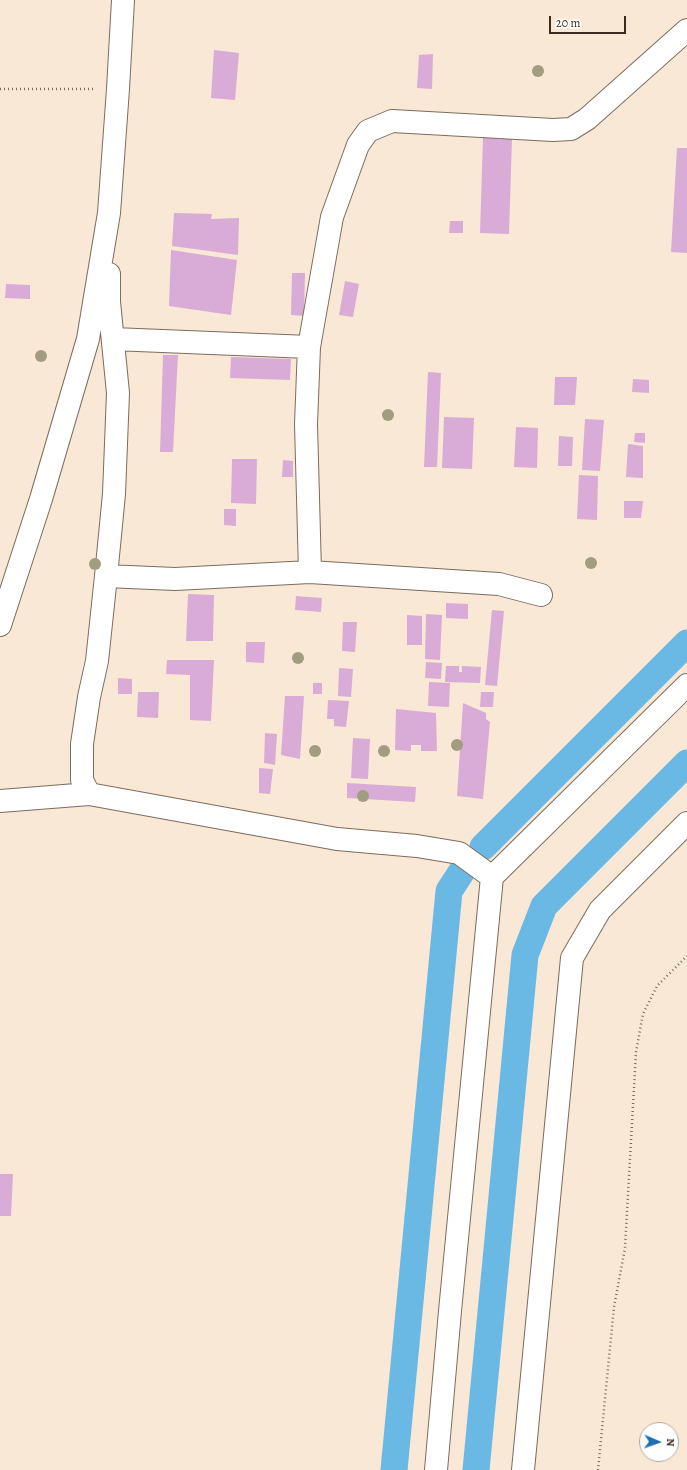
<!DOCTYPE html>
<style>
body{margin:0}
#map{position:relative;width:687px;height:1470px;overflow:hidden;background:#f8e8d5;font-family:Alegreya,serif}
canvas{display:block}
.north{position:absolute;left:639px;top:1422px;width:40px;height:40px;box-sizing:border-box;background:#fff;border:1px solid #b1aaa5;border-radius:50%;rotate:92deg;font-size:11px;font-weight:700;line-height:16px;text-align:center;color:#3b2a1e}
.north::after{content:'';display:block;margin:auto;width:14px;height:18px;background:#1f6fb2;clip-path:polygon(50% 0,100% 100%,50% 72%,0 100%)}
.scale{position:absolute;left:549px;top:16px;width:77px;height:18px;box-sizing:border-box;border:2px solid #3b2a1e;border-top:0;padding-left:5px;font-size:12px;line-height:14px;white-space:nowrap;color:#3b2a1e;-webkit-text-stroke:3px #fff;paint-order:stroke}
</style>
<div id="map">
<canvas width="687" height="1470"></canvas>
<div class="north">N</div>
<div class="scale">20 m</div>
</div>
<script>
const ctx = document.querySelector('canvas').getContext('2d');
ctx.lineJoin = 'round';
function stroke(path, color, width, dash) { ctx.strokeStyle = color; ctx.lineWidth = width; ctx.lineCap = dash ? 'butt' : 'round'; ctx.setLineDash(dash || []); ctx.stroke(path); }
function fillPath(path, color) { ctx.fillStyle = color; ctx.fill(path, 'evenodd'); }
const canal = new Path2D(`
 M483 847 687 643
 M394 1470 449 891 466 865
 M476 1470 525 955 544 906 687 763`);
const building = new Path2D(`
 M214 50 239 53 235 100 211 98Z
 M433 54 432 89 417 88 419 55Z
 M483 137 512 139 509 234 480 233Z
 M677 148H687V253L671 252Z
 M174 213 212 214 211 219 239 218 238 255 172 246Z
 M450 221H463V233H449Z
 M171 250 237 260 231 315 169 306Z
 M292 273H305L304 316 291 315Z
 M345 281 359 284 353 317 339 315Z
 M6 284 30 285V299L5 298Z
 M163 355H178L173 452H160Z
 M231 357 291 359 290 380 230 378Z
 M428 372 441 373 437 467H424Z
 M555 377H577L575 405H554Z
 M633 379 649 380V393L632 392Z
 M444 417 474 418 472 469 442 468Z
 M585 419 604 420 600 471 582 470Z
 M516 427 538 428 537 468 514 467Z
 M635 433H645V443L634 442Z
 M559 436 573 437 572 466H558Z
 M628 444 643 446V478L626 477Z
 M232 459H257L256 504 231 503Z
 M283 460 293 461V477H282Z
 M579 475 598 476 597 520 577 519Z
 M624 501H643L641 518H624Z
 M224 509H236V526L224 525Z
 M188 594 214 595 213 641H186Z
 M296 596 322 598 321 612 295 610Z
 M446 603 468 604V619L446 618Z
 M492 610 504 611 497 686 485 685Z
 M426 614 442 615 440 660 425 659Z
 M407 615 422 616V645H407Z
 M343 622H357L355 652 342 651Z
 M246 642H265L264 663 246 662Z
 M167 660H214L211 721 190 720V675L166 674Z
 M426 662 442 663 441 679 425 678Z
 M446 666H459V672H462V666L481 667 480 683 445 682Z
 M339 668 353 669 351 697 338 696Z
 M118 678 132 679V694H118Z
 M429 682 450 683 449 707 428 706Z
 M313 683H322V694H313Z
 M138 692H159L158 718 137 717Z
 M481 692H494L493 707H480Z
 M285 696H304L300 759 281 755Z
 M328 700 349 701 346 727 334 726V719H327Z
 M463 703 486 713V719L490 722 483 799 457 796Z
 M396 709 436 713 437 751H421V745H411V751L395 750Z
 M265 733 277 734 275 765 264 763Z
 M353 738 370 739 368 779 351 778Z
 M259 768 273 769 270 794 259 793Z
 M347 783 416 787 415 802 347 798Z
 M0 1174H13L11 1216H0Z`);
const path = new Path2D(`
 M0 89H94
 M598 1470 614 1307 625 1248 636 1052 643 1014 657 986 687 956`);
const minor = new Path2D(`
 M113 339 309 347 332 217 358 145 368 131 392 121 553 130 571 129 587 119 687 30
 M309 347 306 424 310 572 499 584 541 595
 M106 576 175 579 310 572
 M0 625 41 499 88 339 109 213 118 89 123 0
 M89 794 82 780V744L89 697 97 661 106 576 114 494 118 393 109 302V274
 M0 801 89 794 337 839 417 846 459 853 492 877
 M436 1470 450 1311 492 877 687 685
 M523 1470 572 958 600 910 687 823`);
const trees = [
 [538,71],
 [41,356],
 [388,415],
 [591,563],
 [95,564],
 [298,658],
 [457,745],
 [315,751],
 [384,751],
 [363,796]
];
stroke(canal, '#69b9e4', 27);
fillPath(building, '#d9acd7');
stroke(minor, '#7d6c5e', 24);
stroke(path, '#7d6c5e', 2.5, [1, 3]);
stroke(minor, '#fff', 22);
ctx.fillStyle = '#a29d81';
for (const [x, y] of trees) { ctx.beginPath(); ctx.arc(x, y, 6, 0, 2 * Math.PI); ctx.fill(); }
</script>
